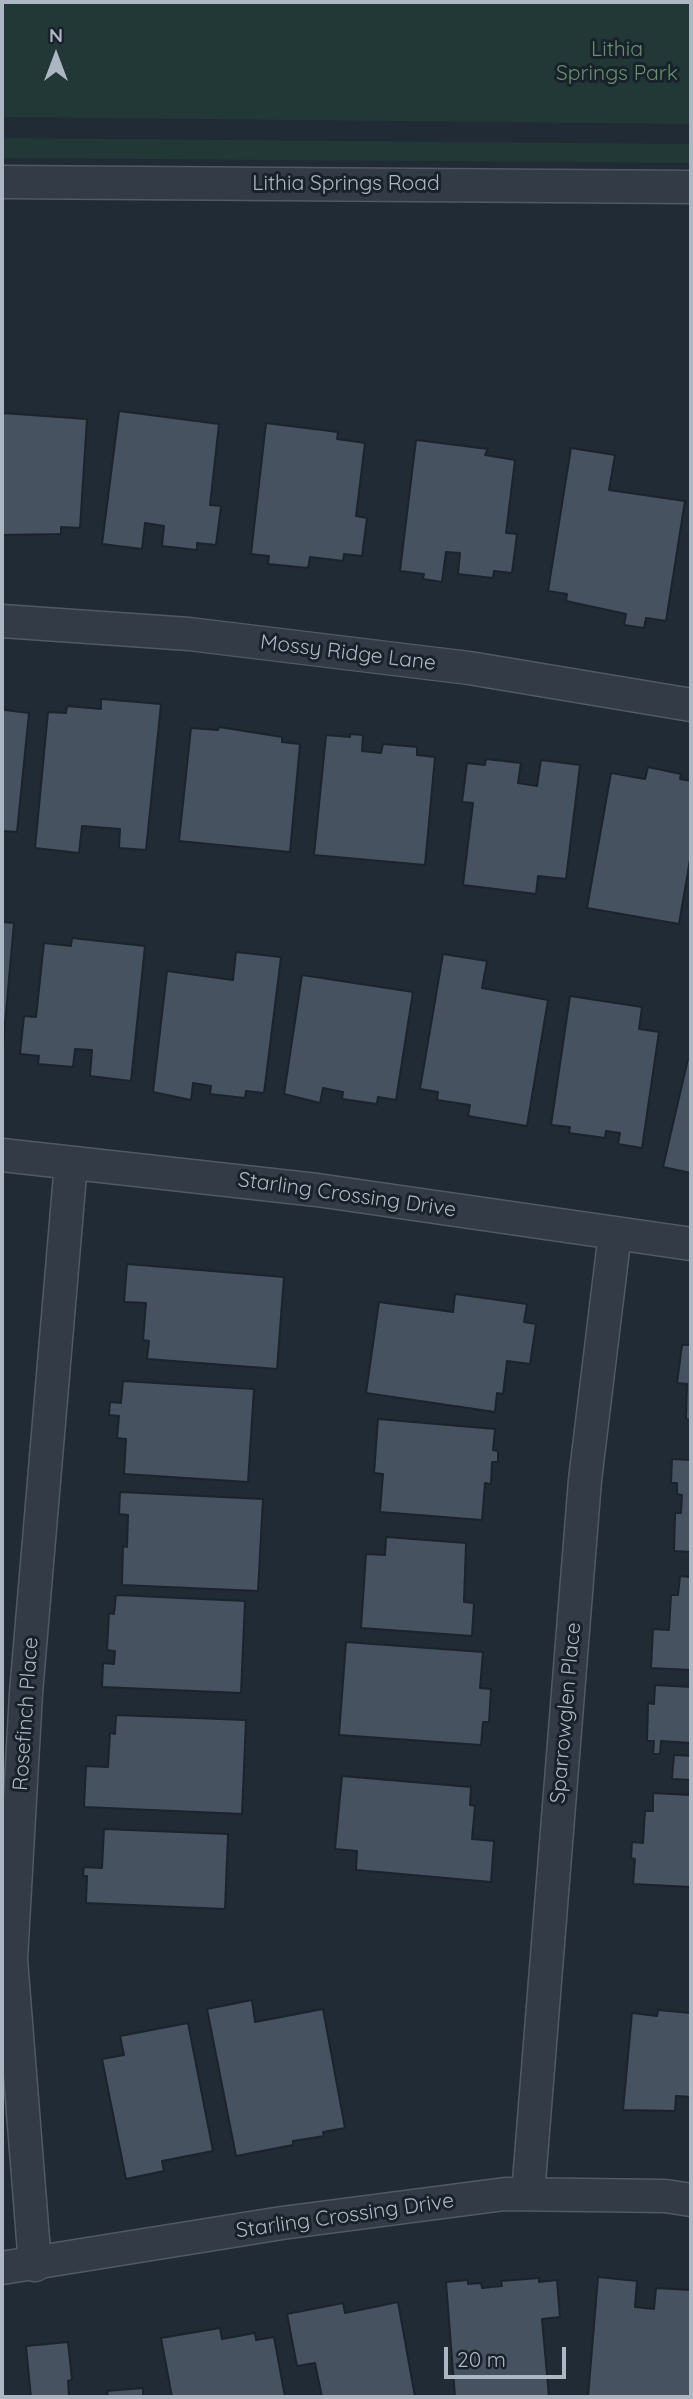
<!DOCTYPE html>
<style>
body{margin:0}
#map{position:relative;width:693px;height:2399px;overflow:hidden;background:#202b35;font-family:Quicksand,sans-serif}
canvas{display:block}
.frame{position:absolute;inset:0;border:4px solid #adb7c3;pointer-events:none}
.north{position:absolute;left:21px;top:21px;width:70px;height:70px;-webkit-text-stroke:5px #19212a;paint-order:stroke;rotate:0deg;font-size:19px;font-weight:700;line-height:28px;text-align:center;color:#adb7c3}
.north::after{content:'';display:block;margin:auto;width:24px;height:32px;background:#adb7c3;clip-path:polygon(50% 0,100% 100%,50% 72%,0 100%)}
.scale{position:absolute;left:444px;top:2347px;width:122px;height:32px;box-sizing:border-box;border:4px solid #adb7c3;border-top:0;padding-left:9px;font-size:21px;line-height:24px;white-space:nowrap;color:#adb7c3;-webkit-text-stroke:5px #19212a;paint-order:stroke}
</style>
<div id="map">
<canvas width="693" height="2399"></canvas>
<div class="frame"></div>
<div class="north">N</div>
<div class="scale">20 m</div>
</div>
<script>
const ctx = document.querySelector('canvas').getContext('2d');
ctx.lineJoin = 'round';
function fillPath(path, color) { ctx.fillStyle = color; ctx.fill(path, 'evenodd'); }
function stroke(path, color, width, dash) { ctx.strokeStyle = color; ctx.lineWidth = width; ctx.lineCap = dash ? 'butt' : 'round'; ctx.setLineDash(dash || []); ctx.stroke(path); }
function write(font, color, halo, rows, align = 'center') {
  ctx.font = font + ' Quicksand,sans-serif'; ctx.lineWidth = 6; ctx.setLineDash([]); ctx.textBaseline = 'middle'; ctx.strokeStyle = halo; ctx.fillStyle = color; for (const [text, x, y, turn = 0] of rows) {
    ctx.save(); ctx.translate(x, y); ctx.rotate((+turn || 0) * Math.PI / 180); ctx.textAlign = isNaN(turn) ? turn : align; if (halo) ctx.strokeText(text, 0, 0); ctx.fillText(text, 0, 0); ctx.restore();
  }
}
const green = new Path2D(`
 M2 2H691V124L2 117Z
 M2 138 691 144V163L2 158Z`);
const building = new Path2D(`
 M119 411 219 424 210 505 221 506 216 545 197 543V550L162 546 164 526 145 523 142 549 102 544Z
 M2 413 87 419 80 528 61 527V534L2 535Z
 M266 423 338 432 337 439 365 443 356 516 367 518 362 556 344 554 343 561 310 557 308 568 268 564 269 556 251 554Z
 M416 440 488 449 485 455 515 460 506 533 517 534 512 573 494 571 493 578 458 574 460 553 446 552 442 582 423 579 424 574 400 571Z
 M571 448 615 455 609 490 685 501 666 621 646 618 644 628 624 625 626 614 566 601 567 594 548 591Z
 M101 699 161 704 146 850 119 848 120 829 82 826 79 853 35 848 48 712 66 713 67 706 101 709Z
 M2 706 5 707V710L29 713 17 832 2 831Z
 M219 727 282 737V742L300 744 290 852 179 841 191 728 218 730Z
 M350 734 363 735 362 751 381 753 383 744 417 747V755L435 757 425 865 314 855 326 735 350 737Z
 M486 759 521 763 518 783 537 786 541 760 580 765 566 879 538 876 536 894 463 885 473 803 462 802 467 763 485 765Z
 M648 767 681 774 680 779 691 781V854L679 924 587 908 611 773 645 779Z
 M2 922 14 923 2 1057Z
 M72 938 145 946 131 1081 90 1076 92 1050 75 1049 73 1067 38 1064 39 1056 20 1054 24 1016 36 1017 44 943 71 946Z
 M236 952 281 957 264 1093 246 1091 245 1098 210 1094 211 1086 193 1083 191 1100 153 1092 167 971 233 980Z
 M443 954 487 961 482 988 548 1000 527 1126 468 1116 470 1105 437 1100 438 1092 420 1089Z
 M302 975 413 992 396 1100 378 1097 377 1104 342 1099 343 1092 323 1088 320 1103 284 1094Z
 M570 996 642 1007 639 1029 659 1032 642 1148 618 1144 620 1133 606 1131 605 1138 569 1133 570 1127 551 1125Z
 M688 1059H691V1173L663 1167Z
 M127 1264 284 1277 277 1369 147 1359 149 1341 143 1340 146 1303 124 1302Z
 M455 1294 527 1304 524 1322 536 1324 530 1364 507 1361 503 1394 497 1393 495 1412 366 1393 379 1302 453 1312Z
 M682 1345H691V1420L686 1419 687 1384 677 1383Z
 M123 1381 254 1389 248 1482 124 1474 126 1439 117 1438 119 1416 109 1415 110 1402 121 1403Z
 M378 1419 495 1429 493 1450 498 1451V1462H492L491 1484 485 1483 482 1520 380 1512 383 1474 374 1473Z
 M672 1459 691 1460V1552L674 1551 675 1513H681L682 1495 677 1494V1483H671Z
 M120 1492 263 1499 258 1591 122 1585 123 1546 127 1547 128 1515 119 1514Z
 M386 1537 466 1543 464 1602 474 1603 472 1636 361 1628 366 1554 385 1555Z
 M680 1576 691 1577V1670L651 1668 653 1629 669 1630 671 1595H678Z
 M116 1595 245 1601 241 1693 102 1687 103 1663 114 1664 115 1651 107 1650 109 1613 114 1614Z
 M346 1642 483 1652 480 1688 491 1689 489 1722H483L481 1745 339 1735Z
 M655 1685 691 1687V1743L661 1741 660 1754H653L654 1741H647L648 1703 654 1704Z
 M116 1715 246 1720 242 1814 84 1807 86 1766 108 1767 110 1733 115 1734Z
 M674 1755 691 1756V1780L672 1779Z
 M342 1776 471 1787 470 1805 475 1806 472 1839 494 1841 491 1882 356 1870 357 1851 335 1849Z
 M653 1793 691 1795V1887L633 1884 635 1859 631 1858 632 1842 643 1843 645 1811H653Z
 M104 1829 228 1834 225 1909 86 1903 87 1876H83L84 1867 102 1868Z
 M252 2000 255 2022 323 2009 345 2128 323 2132 324 2136 293 2141V2145L236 2156 207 2009Z
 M658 2010 691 2013V2097L676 2096 675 2111 623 2110 632 2013 657 2016Z
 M188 2023 213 2151 162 2161 164 2171 126 2179 102 2059 124 2055 120 2036Z
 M598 2277 637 2281 635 2307 654 2309 656 2288 691 2290 690 2397H588Z
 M539 2278V2282L557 2280 560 2317 542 2319 549 2397H455L446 2282 468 2280V2284L481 2283 482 2288 502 2286 501 2281Z
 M398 2302 415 2397H322L315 2363 297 2366 287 2314 343 2303 345 2313Z
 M220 2328 222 2339 255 2333 256 2340 274 2337 285 2397H172L161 2338Z
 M68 2342 72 2380 68 2381 69 2397H31L26 2346Z
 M143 2388V2397H108L107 2391Z`);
const minor = new Path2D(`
 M2 182 691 187
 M2 621 189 634 469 668 691 705
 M2 1155 317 1190 691 1244
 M528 2194 585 1480 615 1233
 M35 2265 11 1959 26 1693 71 1163
 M2 2268 282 2223 505 2194 665 2196 691 2200`);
const parkNames = [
 ["Lithia",617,50],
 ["Springs Park",617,74]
];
const streetNames = [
 ["Lithia Springs Road",346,184],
 ["Mossy Ridge Lane",348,653,7],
 ["Starling Crossing Drive",347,1195,8],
 ["Sparrowglen Place",566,1713,-85],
 ["Rosefinch Place",26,1714,-86],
 ["Starling Crossing Drive",345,2216,-8]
];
fillPath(green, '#223837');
fillPath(building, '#46525f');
stroke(building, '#1b232c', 2);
stroke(minor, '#505a64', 35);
stroke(minor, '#333c46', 32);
write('21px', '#66926c', '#19212a', parkNames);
write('21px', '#adb7c3', '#19212a', streetNames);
</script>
